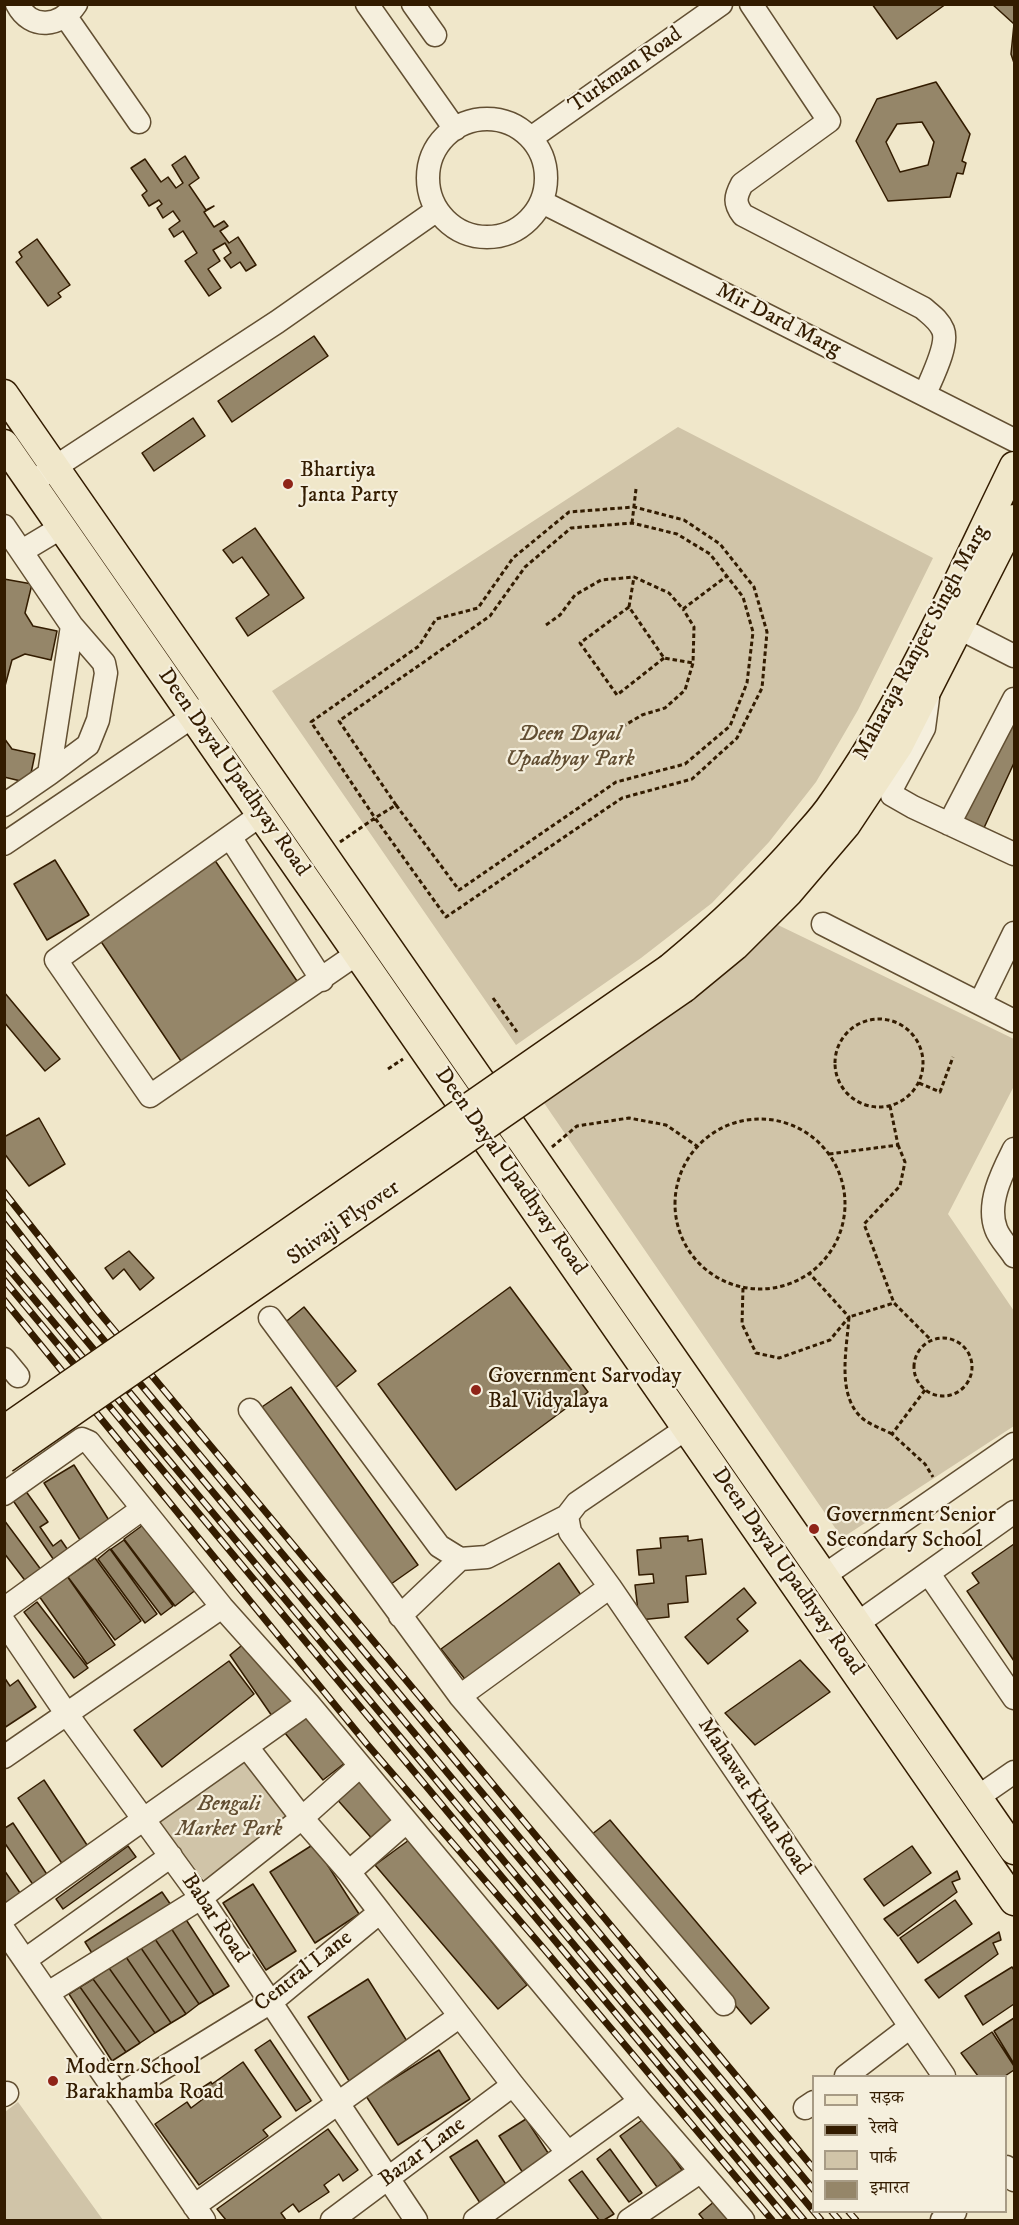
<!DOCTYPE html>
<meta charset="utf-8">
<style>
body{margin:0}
#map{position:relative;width:1019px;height:2225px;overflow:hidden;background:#f0e7ca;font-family:"IM FELL DW Pica","Noto Serif Devanagari",serif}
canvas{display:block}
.frame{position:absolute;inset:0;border:6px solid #331c00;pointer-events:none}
.legend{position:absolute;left:812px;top:2075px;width:195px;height:138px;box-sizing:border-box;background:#f5efdd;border:2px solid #a79b85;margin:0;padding:8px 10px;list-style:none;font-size:18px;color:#331c00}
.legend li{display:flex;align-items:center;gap:12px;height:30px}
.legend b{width:30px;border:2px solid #a79b85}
</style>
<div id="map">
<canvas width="1019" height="2225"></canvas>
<div class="frame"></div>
<ul class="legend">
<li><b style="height:8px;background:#f0e7ca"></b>सड़क</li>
<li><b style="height:8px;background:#331c00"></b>रेलवे</li>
<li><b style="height:16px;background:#d0c4a8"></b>पार्क</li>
<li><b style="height:16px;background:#958669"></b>इमारत</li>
</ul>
</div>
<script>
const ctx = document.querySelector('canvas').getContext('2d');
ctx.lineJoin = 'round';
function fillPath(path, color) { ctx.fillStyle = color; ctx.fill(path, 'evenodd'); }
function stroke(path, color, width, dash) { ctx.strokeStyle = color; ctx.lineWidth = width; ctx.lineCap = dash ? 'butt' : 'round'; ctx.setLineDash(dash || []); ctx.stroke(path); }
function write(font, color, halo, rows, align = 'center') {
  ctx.font = font + ' "IM FELL DW Pica",serif'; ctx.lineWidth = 4.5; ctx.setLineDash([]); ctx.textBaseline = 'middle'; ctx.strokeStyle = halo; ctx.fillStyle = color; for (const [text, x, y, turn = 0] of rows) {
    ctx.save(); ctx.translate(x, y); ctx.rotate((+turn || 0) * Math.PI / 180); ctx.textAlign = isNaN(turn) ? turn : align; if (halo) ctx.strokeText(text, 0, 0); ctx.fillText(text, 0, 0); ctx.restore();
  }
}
const green = new Path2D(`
 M678 427 933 558 858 710 816 782 769 842 712 903 641 958 516 1045 272 691Z
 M778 925 1014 1039V1086L948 1214 1014 1311V1426L842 1538 542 1100 709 984Z
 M247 1738 316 1821 260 1867 217 1897 146 1804Z
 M18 2102 103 2220H5V2112Z`);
const building = new Path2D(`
 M872 4H946L897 39Z
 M992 4H1014V63L1011 54 1014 24Z
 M936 82 970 134 962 161 966 163 963 174 957 173 950 197 888 201 856 141 877 99ZM922 122 934 142 928 165 900 172 886 142 897 124Z
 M185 156 199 178 189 185 206 210 214 206 204 212 214 227 224 221 228 226 220 231 229 243 238 237 256 265 246 271 240 262 231 268 224 258 231 253 225 243 213 250 220 261 208 269 221 288 209 296 185 261 197 253 183 231 174 237 169 229 180 221 173 211 163 218 157 208 162 204 159 200 149 206 142 195 147 191 131 168 145 159 161 182 168 177 176 188 183 183 172 165Z
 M37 239 70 285 58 293 61 297 48 306 16 262 22 257 19 252Z
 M314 336 328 356 232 422 218 401Z
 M193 418 205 436 154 471 142 453Z
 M255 528 304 598 248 636 236 618 269 595 242 557 233 563 223 550Z
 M4 579 32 584 25 613 33 626 57 631 51 660 25 654 12 660 5 686Z
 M1014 710V763L983 830 962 820Z
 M4 738 12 749 35 754 29 783 4 777Z
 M214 859 297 981 183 1064 98 937Z
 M55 860 89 915 47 940 14 884Z
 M4 992 60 1059 45 1071 4 1022Z
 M39 1118 65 1164 29 1186 4 1153V1137Z
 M129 1251 154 1278 140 1290 124 1269 113 1279 105 1268Z
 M510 1287 588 1392 456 1490 378 1384Z
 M304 1307 356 1371 335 1388 283 1324Z
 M291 1387 418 1565 384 1589 256 1411Z
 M74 1465 112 1525 82 1543 44 1483Z
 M25 1490 48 1522 40 1527 53 1546 61 1540 72 1556 58 1566 12 1499Z
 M4 1520 42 1571 27 1583 4 1553Z
 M147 1522 197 1589 175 1606 124 1539Z
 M688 1536V1541L702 1539 706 1574 686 1576 688 1602 668 1604 669 1617 639 1620 635 1585 654 1583 653 1574 639 1575 637 1550 661 1548 660 1538Z
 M124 1540 173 1606 161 1615 111 1549Z
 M1014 1544V1661L967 1591 979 1583 972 1573Z
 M110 1549 157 1614 145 1623 98 1559Z
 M95 1558 141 1621 115 1640 68 1577Z
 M559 1563 585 1601 468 1683 441 1649Z
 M67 1576 115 1645 87 1664 39 1596Z
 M744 1588 756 1603 737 1619 748 1631 708 1664 685 1637Z
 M37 1602 88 1668 74 1678 24 1612Z
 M246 1642 294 1702 272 1716 230 1655Z
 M800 1660 830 1692 755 1745 725 1713Z
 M229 1661 254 1694 162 1767 134 1730Z
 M4 1677 10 1686 18 1680 36 1707 4 1728Z
 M308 1715 345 1763 323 1780 285 1733Z
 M357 1777 398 1822 375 1842 335 1797Z
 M44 1780 89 1848 63 1865 18 1798Z
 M610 1820 769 2008 751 2024 591 1835Z
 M13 1823 50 1879 36 1889 4 1842V1826L5 1828Z
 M409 1840 527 1985 498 2009 375 1865Z
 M314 1844 359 1914 315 1943 270 1872Z
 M128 1846 136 1857 63 1909 56 1899Z
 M912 1846 931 1873 884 1906 864 1879Z
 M4 1870 25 1900 4 1906Z
 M957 1871 960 1879 952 1882 957 1892 898 1936 884 1919Z
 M253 1884 296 1951 266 1970 223 1903Z
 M162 1892 173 1908 95 1958 85 1942Z
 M955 1900 972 1924 918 1963 900 1938Z
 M185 1918 229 1986 214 1995 171 1928Z
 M171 1928 214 1995 199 2004 155 1939Z
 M999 1932 1001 1940 993 1943 998 1954 939 1998 925 1980Z
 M155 1939 199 2004 186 2014 141 1948Z
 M141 1948 186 2014 171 2023 126 1957Z
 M126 1957 171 2023 155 2033 109 1968Z
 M1012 1967 1014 1970V2004L983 2025 965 1996Z
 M109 1968 155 2033 140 2043 93 1979Z
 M93 1979 140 2043 126 2052 80 1987Z
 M368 1979 410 2046 351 2084 308 2017Z
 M80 1987 126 2052 112 2061 69 1994Z
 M1014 2018V2064L994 2031Z
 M992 2032 1014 2066V2070L1005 2076H978L961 2053Z
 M270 2040 311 2101 296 2111 255 2050Z
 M439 2050 470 2099 398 2145 366 2096Z
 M243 2062 281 2117 263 2130 268 2136 199 2185 155 2124 187 2102 191 2108 203 2099 197 2091 211 2082 212 2084Z
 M645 2118 682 2170 657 2187 620 2136Z
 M526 2119 552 2159 525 2176 499 2136Z
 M328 2129 358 2170 343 2181 339 2174 324 2185 329 2192 299 2212 293 2204 281 2213 286 2220H226L217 2209Z
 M477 2140 509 2189 482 2206 450 2157Z
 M610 2149 642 2193 629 2202 597 2159Z
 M582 2171 614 2214 604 2220H599L569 2180Z
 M715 2201 730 2220H704L699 2214Z`);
const path = new Path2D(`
 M632 523 636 489
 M629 607 634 577
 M546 625 560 615 575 595 601 580 634 577 669 593 683 609 727 576
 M664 658 617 695 580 643 629 607 664 658 693 663
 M622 727 642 715 665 708 685 690 693 663 694 627 683 609
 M340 842 375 818 311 722 419 646 436 619 478 608 513 558 569 512 634 507 684 520 720 544 754 587 767 632 762 688 737 738 692 779 622 798 446 917 375 818 396 805 459 890 616 782 685 764 730 726 747 683 753 632 743 597 710 554 677 534 632 523 571 528 525 567 490 616 339 721 396 805
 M493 998 517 1032
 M835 1063a44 44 0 1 1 88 0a44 44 0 1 1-88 0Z
 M388 1069 403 1059
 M919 1083 940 1092 953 1057
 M675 1204a85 85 0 1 1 170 0a85 85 0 1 1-170 0Z
 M898 1145 905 1162 900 1186 864 1224 894 1303 931 1340
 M552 1147 577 1126 629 1118 666 1125 697 1146
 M829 1154 898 1145 890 1106
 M743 1288 742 1324 756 1353 779 1358 830 1340 849 1317 810 1274
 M914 1367a29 29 0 1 1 58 0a29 29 0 1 1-58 0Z
 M925 1390 892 1434 925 1464 933 1477
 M892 1434C883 1429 870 1425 862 1418 836 1395 847 1348 849 1317L894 1303`);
const minor = new Path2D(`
 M17 4C31 31 61 27 76 4
 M367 4 455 129
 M413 4 435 35
 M751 4 829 121 742 184C735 197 734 203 743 215L923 308C931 315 939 320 943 330 949 345 931 379 925 394
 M66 17 139 122
 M428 178a59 59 0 1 1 118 0a59 59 0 1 1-118 0Z
 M531 138 721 4
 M542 202 1014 440
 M43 475 277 322 437 210
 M4 526 72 626 49 774 4 805
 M22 551 62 527
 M959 628 1014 656
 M928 698 924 728 892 788V795L913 807 1014 854
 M49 774 88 745 98 720 106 673 104 663 72 626
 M262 814 56 960 150 1096 358 953
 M949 824 1014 699
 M230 837 322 980
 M4 844 207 707
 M823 924 1014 1021
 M980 1003 1014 933
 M1014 1149C1003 1171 986 1203 996 1229 999 1238 1009 1248 1014 1256
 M270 1318 439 1546 460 1559 487 1557 567 1516 577 1503 687 1428
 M4 1359 18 1376
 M250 1410 460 1696 724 2004
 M4 1494 82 1439 89 1442 222 1607 308 1703 640 2101 743 2220
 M567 1516 570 1532 610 1587 944 2076
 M929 1574 1014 1698
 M825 1575 1014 1444
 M4 1609 142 1509
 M400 1616 460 1559
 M4 1622 66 1713 201 1898 416 2220
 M858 1623 1014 1512
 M460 1696 610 1587
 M247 1747 302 1818 349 1872
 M4 1757 222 1607
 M978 1797 1014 1772
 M380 1912 513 2085 568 2153
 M4 1918 308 1703
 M4 1930 204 2220
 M25 1960 171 1856
 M48 1993 201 1898 302 1818 360 1766
 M846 2076 910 2027
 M4 2095 7 2093
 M118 2096 271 2002 380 1912 349 1872 406 1822
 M805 2108 814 2102
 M1006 2167 1014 2180
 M194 2206 460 2016
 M332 2220 513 2085
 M475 2220 640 2101
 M629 2220 700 2172
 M942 2220 955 2212`);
const major = new Path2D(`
 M4 394 1014 1850
 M4 444 1014 1901
 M670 968C717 929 761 888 801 842 812 829 824 817 833 803 907 699 958 580 1014 466
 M684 988 735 946 789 892 846 825 899 745 1014 519`);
const rail = new Path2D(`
 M4 1192 98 1311 814 2169
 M4 1214 87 1320 814 2190
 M4 1242 821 2220
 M4 1263 804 2220
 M4 1280 788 2220
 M4 1300 366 1743 545 1950 772 2220
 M832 2212 839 2220
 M849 2212 856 2220`);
const majorBridge = new Path2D(`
 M4 1430 670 968
 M4 1459 684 988`);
const markers = [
 [288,484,6,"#8f2418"],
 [476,1390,6,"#8f2418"],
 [814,1529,6,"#8f2418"],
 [53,2081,6,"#8f2418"]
];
const streetNames = [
 ["Turkman Road",626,71,-35],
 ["Mir Dard Marg",778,321,27],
 ["Maharaja Ranjeet Singh Marg",922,643,-62],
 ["Deen Dayal Upadhyay Road",233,773,55],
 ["Deen Dayal Upadhyay Road",510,1172,55],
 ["Shivaji Flyover",344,1224,-35],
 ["Deen Dayal Upadhyay Road",787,1572,55],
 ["Mahawat Khan Road",753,1797,56],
 ["Babar Road",214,1919,56],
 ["Central Lane",304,1972,-38],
 ["Bazar Lane",423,2153,-37]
];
const poiNames = [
 ["Bhartiya",300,471],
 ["Janta Party",300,496],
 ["Government Sarvoday",488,1377],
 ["Bal Vidyalaya",488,1402],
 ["Government Senior",826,1516],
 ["Secondary School",826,1541],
 ["Modern School",65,2068],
 ["Barakhamba Road",65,2093]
];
const parkNames = [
 ["Deen Dayal",570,735],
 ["Upadhyay Park",570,760],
 ["Bengali",229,1805],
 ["Market Park",229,1830]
];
fillPath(green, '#d0c4a8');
fillPath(building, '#958669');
stroke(building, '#331c00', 1.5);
stroke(minor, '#624f32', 25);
stroke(major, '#331c00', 31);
stroke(path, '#331c00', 3, [4.5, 3]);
stroke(minor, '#f5efdd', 22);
stroke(major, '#f0e7ca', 28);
stroke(rail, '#331c00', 7);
stroke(rail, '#f5efdd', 4.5, [14]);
stroke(majorBridge, '#331c00', 31, []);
stroke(majorBridge, '#f0e7ca', 28);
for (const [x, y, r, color] of markers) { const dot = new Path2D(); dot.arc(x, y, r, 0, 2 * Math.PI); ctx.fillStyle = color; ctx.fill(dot); stroke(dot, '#f5efdd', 2); }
write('22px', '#331c00', '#f5efdd', streetNames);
write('22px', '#331c00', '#f5efdd', poiNames, 'left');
write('italic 22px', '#624e32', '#f5efdd', parkNames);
</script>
